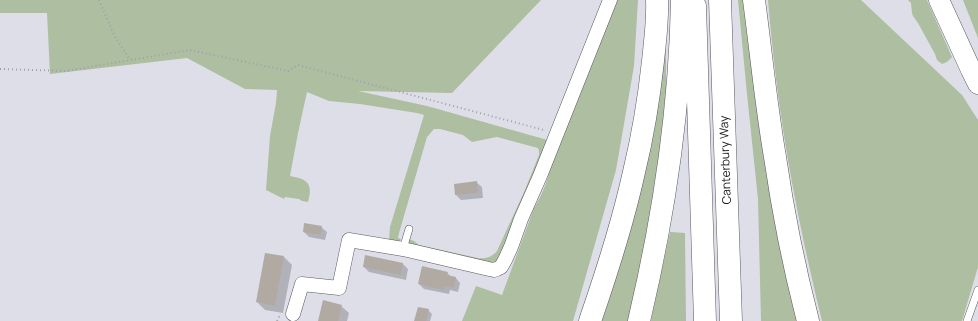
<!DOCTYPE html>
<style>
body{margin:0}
canvas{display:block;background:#dddee7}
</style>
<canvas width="978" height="321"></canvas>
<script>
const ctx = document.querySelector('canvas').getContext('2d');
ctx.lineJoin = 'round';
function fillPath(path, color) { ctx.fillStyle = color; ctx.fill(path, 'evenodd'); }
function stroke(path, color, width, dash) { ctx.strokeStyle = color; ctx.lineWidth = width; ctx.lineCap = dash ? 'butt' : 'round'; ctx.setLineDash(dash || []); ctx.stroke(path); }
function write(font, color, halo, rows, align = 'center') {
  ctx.font = font + ' Manrope,sans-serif'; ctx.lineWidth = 3.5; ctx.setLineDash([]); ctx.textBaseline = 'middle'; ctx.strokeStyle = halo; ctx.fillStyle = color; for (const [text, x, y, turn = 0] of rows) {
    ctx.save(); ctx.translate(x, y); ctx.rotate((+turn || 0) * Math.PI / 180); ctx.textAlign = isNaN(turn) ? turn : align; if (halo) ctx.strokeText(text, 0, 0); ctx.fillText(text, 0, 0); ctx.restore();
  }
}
const green = new Path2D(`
 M0 0H541L452 93 358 91 427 106 551 141 499 261 493 265 410 246 408 243 409 239 414 241 419 245 478 258C486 259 492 257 497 251L524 192 539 155V151L538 148 497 137 472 142 463 135 440 129H434L427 137 399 233 398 238 401 239 398 242 389 240 390 227 424 115 417 113 360 104 329 101 307 92 298 133 290 176C293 177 296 177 299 178 312 182 311 191 308 202L302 201 299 199 285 197 284 199 266 190 270 136 276 103 277 90 245 89 187 58 50 74 47 13H0Z
 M614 0H638L634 66 616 170 573 321H462L476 286 502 295 534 208C544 192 550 174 553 155Z
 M738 0H746L799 321H761L758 199 747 94Z
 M768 0H861L962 95 978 120V267L962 321H822C805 251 790 180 780 109 775 73 771 36 768 0Z
 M908 0H927L952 57 947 62 942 64 937 60 935 54 918 23 913 16 912 13 911 3Z
 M963 0H978V38Z
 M666 20V91L661 142 644 252 629 321H599Z
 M670 232 685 233 686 321H651Z`);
const shadow = new Path2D(`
 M476 182 482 187 483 198 461 200 456 195Z
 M321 227 327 232 325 240 309 237 304 232Z
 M266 254 284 257 292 265 283 313 265 310 257 302Z
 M403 264 408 269 406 280 369 272 364 267Z
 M447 273 452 277 456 278 460 283 458 292 450 290 449 294 424 289 419 284Z
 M341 306 349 313 347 321H319Z
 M428 310 432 314 430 321H415Z`);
const building = new Path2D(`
 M477 181 478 193 455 195 454 184Z
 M304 223 322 226 321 235 303 232Z
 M265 253 284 256 275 306 256 302Z
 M365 255 403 263 401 275 363 267Z
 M422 266 448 272 447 275 456 277 454 288 445 286 444 290 418 284Z
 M323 300 342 305 338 321H318Z
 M418 307 429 309 426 321H414Z`);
const path = new Path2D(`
 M99 0 114 35 130 60
 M0 69 66 71 190 50 288 71 298 65 544 130
 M277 321 279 317H280`);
const service = new Path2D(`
 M403 249 409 229
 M967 321 978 290`);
const minor = new Path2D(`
 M293 314 302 284 339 288 349 240 403 249 489 269 494 270 497 269 501 267 505 260 511 247 521 219 540 176 610 0`);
const secondary = new Path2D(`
 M939 0 971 70 978 84`);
const trunk = new Path2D(`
 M720 0 731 321
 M754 0C761 52 766 105 775 157 783 212 794 267 808 321
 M695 6 705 321
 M590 321C607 272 623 222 634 172 643 135 649 98 653 61 655 41 658 20 657 0
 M639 321C664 216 680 108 682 0`);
const streetNames = [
 ["Canterbury Way",726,160,-92]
];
fillPath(green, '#aebea0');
fillPath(shadow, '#0003');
fillPath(building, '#b1aaa3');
stroke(service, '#585960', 8);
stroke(minor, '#585960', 15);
stroke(secondary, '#585960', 21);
stroke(trunk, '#585960', 23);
stroke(path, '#9fa0a7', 2, [1, 3]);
stroke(service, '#fff', 7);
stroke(minor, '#fff', 14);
stroke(secondary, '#fff', 20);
stroke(trunk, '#fff', 22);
write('12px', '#1b1b1f', '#fff', streetNames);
</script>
